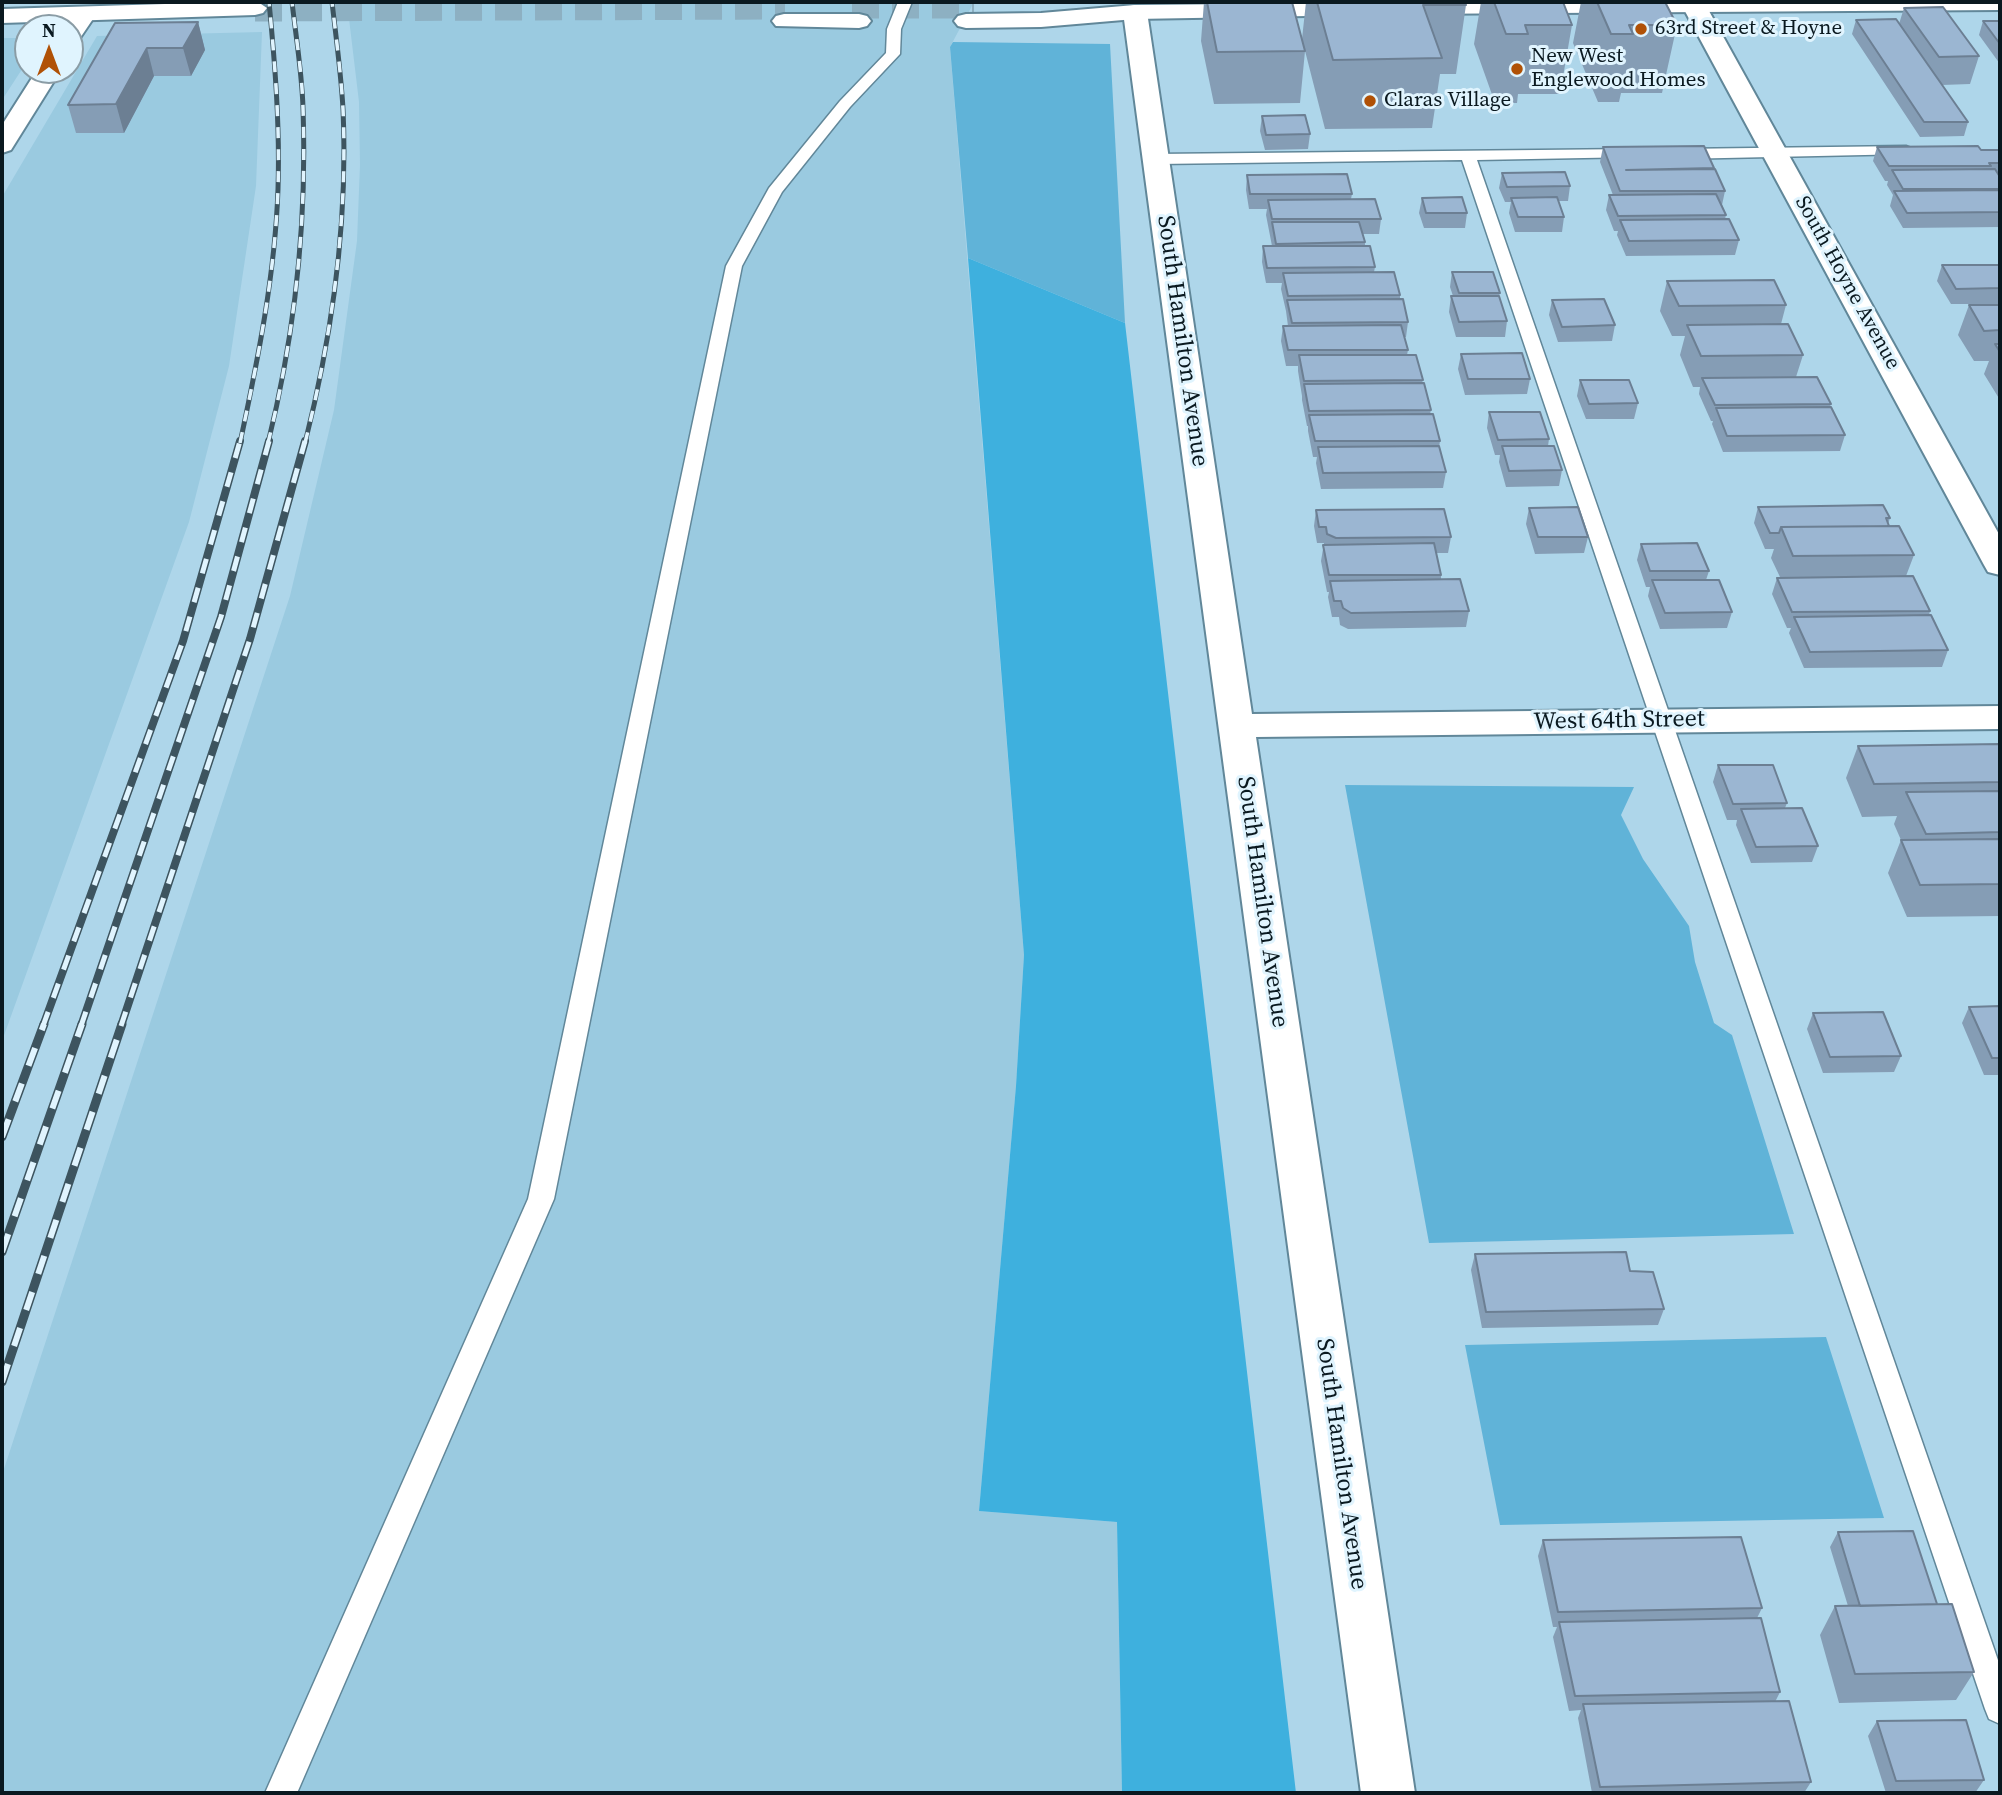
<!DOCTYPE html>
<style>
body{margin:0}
#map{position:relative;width:2002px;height:1795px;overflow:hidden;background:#aed6ea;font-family:"Source Serif 4",serif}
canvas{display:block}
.frame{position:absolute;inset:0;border:4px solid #0a1920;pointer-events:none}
.north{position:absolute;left:14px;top:14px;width:70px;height:70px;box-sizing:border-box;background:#e0f4fe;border:2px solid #8a9ca5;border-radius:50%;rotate:0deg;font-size:19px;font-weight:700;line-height:28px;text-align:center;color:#0a1920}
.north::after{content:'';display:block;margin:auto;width:24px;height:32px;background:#b05106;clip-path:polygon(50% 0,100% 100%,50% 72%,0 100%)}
</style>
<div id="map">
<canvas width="2002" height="1795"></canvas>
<div class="frame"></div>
<div class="north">N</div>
</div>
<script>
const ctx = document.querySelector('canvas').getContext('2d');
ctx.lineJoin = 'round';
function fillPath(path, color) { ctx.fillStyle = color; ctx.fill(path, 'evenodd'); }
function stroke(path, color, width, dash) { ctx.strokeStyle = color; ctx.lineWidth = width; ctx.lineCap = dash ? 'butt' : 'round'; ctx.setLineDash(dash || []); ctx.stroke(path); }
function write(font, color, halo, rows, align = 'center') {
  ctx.font = font + ' "Source Serif 4",serif'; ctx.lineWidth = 6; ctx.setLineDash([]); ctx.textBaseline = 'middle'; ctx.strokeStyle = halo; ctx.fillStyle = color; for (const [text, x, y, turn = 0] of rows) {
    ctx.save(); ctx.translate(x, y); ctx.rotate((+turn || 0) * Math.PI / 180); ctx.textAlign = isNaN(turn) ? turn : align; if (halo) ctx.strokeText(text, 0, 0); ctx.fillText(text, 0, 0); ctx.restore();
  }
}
const built = new Path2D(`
 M347 2H974L950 47 1024 955 1016 1086 979 1511 1117 1522 1122 1793H2V1475L290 596 334 410 357 241 360 165 359 102Z
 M262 32 256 186 229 366 189 522 2 1041V197L97 36Z
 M2 38H28V60L2 100Z`);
const green = new Path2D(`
 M953 42 1110 44 1125 323 968 258 950 47Z
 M1345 785 1634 787 1621 815 1643 859 1689 926 1695 962 1714 1023 1732 1035 1794 1234 1429 1243Z
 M1826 1337 1884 1518 1500 1525 1465 1345Z`);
const forest = new Path2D(`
 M968 258 1125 323 1296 1793H1122L1117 1522 979 1511 1016 1086 1024 955Z`);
const secondaryTunnel = new Path2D(`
 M852 5H974
 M255 8 785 6`);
const lane = new Path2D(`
 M898 2H912L901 29 900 54 850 107 782 192 742 266 554 1199 297 1793H265L528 1199 726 266 769 188 840 101 886 53 887 29Z
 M1906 146 1911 148V154L1678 159 1670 154 1678 149Z
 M1633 149 1638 151V157L1477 160 2000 1666V1724L1989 1719 1985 1709 1462 160 1157 164 1149 159 1157 154Z`);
const street = new Path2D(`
 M1680 2H1704L2000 536V575L1988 572 1984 565Z
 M1135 5 1143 7 1147 12 1252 714 2000 706V729L1256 737 1415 1793H1361L1123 12 1127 7Z
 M83 9 91 11 95 16 78 41 70 43V28H63L75 11Z
 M37 70H61L11 150 2 153V125Z`);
const secondary = new Path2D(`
 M230 2H258L267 8 263 13 255 15 2 23V9Z
 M1414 2H2000V10L1406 14 1402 9 1406 4Z
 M1358 3 1366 5 1370 10 1366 15 1135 19 1041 27 966 28 958 26 954 21 958 16 966 14 1041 13 1135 5Z
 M784 14H859L867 16 871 21 867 26 859 28 776 26 772 21 776 16Z`);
const railFar2 = new Path2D(`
 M240 443C258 359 275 275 278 189 280 126 275 64 269 2
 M268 443C295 334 307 221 303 108 302 73 296 37 292 2
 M305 443C332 336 348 219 343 109 341 73 336 37 332 2`);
const railFar1 = new Path2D(`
 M43 1026 183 641 240 441
 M81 1026 221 617 269 441
 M121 1026 250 639 305 441`);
const rail = new Path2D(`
 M2 1137 44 1024
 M2 1252 82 1024
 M2 1382 122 1024`);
const wall = new Path2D(`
 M1204 2H1292L1305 51 1300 103 1214 104 1201 41Z
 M1306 2H1465L1466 5 1456 74H1440L1432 128 1325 129 1302 39Z
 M1481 2H1563L1572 25 1560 94H1518L1517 103H1495L1474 44Z
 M1581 2H1665L1677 25 1662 93H1621L1619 102H1598L1573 43Z
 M1904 8 1979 56 1970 84 1942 85 1968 122 1964 136 1920 137 1852 34 1856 20 1899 24Z
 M1983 21H2000V64L1979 35Z
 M198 22 205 50 191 76H154L124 133H76L68 105 115 23Z
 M1262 116 1310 134 1308 149 1265 150 1260 131Z
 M1603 147 1714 168V169L1725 191 1722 205 1726 215 1725 219 1739 240 1735 255 1626 256 1617 235 1618 231H1614L1606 210 1609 195H1613L1600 162Z
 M1877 147 2000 150V227L1903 228 1890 206 1893 195 1887 185 1888 181H1885L1873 161Z
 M1502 173 1570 186 1568 201H1558L1564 217 1562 232H1515L1509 213 1511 202H1505L1499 188Z
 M1247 175 1352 194 1351 199 1381 219 1379 234H1363L1365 242V246L1375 267 1374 272 1400 295V299L1408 322 1406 337H1404L1408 350 1407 355 1423 380 1422 383 1431 410 1430 414 1440 441 1439 447 1446 472 1443 488 1321 489 1316 463 1317 457H1313L1308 431V426H1307L1302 400V396L1298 371V366H1286L1281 341 1283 326H1288L1286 311 1281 289 1282 283H1266L1262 262 1263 246H1272L1266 215 1267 209H1249L1246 190Z
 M1422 198 1467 213 1465 228H1424L1419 213Z
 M1942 265H2000V304H1951L1937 281Z
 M1452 272 1500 293 1499 296 1507 321 1505 337H1456L1449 312 1451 296H1453L1450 287Z
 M1667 281 1786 305 1781 324 1803 355 1796 377 1831 404 1830 407 1845 435 1840 451 1723 452 1712 424 1713 421H1711L1699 394 1700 387H1693L1680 355 1685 336H1672L1660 311Z
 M1552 300 1615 325 1612 341 1558 342 1549 315Z
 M1969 305H2000V400L1984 374 1989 361H1974L1958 335Z
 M1461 354 1530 379 1527 394 1465 395 1458 369Z
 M1580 380 1638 403 1634 419H1586L1577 396Z
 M1489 412 1549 439 1548 446 1562 470 1559 486 1506 487 1499 462 1500 455H1495L1487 428Z
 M1758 507 1890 518 1888 524 1914 555 1906 576 1930 611 1929 615 1948 650 1942 667 1804 668 1789 633 1791 628H1787L1772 594 1777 578 1780 577 1771 558 1774 549H1765L1754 523Z
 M1529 508 1588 537 1584 553 1535 554 1526 524Z
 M1316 510 1451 537 1448 553H1436L1441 575V579L1469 611 1466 627 1348 629 1340 625 1339 617H1332L1328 597 1329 592H1327L1321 561 1324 543H1317L1314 526Z
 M1641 544 1709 571 1706 580 1732 612 1727 628 1660 629 1648 596 1650 587H1646L1637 560Z
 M2000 744V916L1907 917 1888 873 1901 840 1894 824 1897 816 1862 817 1846 778 1858 746Z
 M1718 765 1787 803 1785 808 1818 846 1812 862 1751 863 1736 825 1737 820H1727L1713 782Z
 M2000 1006V1075H1984L1962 1023 1969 1007Z
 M1813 1013 1901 1056 1894 1072 1823 1073 1807 1029Z
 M1475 1254 1630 1271 1664 1309 1658 1325 1482 1328 1471 1270Z
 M1838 1532 1937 1604 1974 1672 1956 1700 1839 1703 1820 1635 1835 1606H1848L1830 1547Z
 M1543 1540 1762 1608 1757 1618 1780 1692 1775 1702 1811 1782 1804 1793H1592L1578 1718 1581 1710 1569 1711 1553 1637 1557 1627H1553L1538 1556Z
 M1877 1721 1984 1780 1975 1793H1886L1868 1736Z`);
const shadedWall = new Path2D(`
 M198 22 205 50 191 76 183 48Z
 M147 48 154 76 124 133 116 104Z`);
const building = new Path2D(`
 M1207 2H1292L1305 51 1217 52Z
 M1317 2H1465L1466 5H1423L1442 58 1333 60Z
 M1494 2H1563L1572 25H1525L1528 34H1506Z
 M1597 2H1665L1677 25H1629L1633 34H1611Z
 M1943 7 1979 56 1939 57 1904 8Z
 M1896 19 1968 122H1924L1856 20Z
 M1983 21H2000V44Z
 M198 22 183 48H147L116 104 68 105 115 23Z
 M1305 115 1310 134 1266 135 1262 116Z
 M1704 146 1714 168 1626 170 1715 169 1725 191H1620L1603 147Z
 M1978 146 1981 150H2000V163H1989L1991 166H1889L1877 147Z
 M1995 169 2000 177V189H1903L1892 170Z
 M1565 172 1570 186 1507 187 1502 173Z
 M1347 174 1352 194H1250L1247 175Z
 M2000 190V212L1907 213 1894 191Z
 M1716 194 1726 215 1618 216 1609 195Z
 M1462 197 1467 213H1426L1422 198Z
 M1557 197 1564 217H1518L1511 198Z
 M1375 199 1381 219H1272L1268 200Z
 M1729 219 1739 240 1629 241 1620 220Z
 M1272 222H1359L1365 242 1276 244Z
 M1263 246H1370L1375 267 1267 268Z
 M1942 265H2000V288L1956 289Z
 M1394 272 1400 295 1288 296 1283 273Z
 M1452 272H1493L1500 293H1459Z
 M1774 280 1786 305 1679 306 1667 281Z
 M1451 296H1499L1507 321 1459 322Z
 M1403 299 1408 322 1292 323 1287 300Z
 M1604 299 1615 325 1562 327 1552 300Z
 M1969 305H2000V330L1984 331Z
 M1788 324 1803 355 1701 356 1687 325Z
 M1401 325 1408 350H1288L1283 326Z
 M1995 344H2000V352Z
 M1522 353 1530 379H1468L1461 354Z
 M1299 355H1416L1423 380 1304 381Z
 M1817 377 1831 404 1715 405 1702 378Z
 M1580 380H1629L1638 403 1589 404Z
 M1424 383 1431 410 1309 411 1304 384Z
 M1831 407 1845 435 1727 436 1716 408Z
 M1489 412H1540L1549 439 1498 440Z
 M1433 414 1440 441H1315L1309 415Z
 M1439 446 1446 472 1323 473 1318 447Z
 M1502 446H1554L1562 470 1509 471Z
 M1883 505 1890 518H1886L1889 526 1781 527 1779 533H1770L1758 507Z
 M1578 507 1588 537H1538L1529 508Z
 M1444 509 1451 537 1336 538 1327 534 1326 527H1319L1316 510Z
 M1899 526 1914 555 1793 556 1781 527Z
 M1434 543 1441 575H1329L1323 545Z
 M1697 543 1709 571H1650L1641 544Z
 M1913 576 1930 611 1792 612 1777 578Z
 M1460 579 1469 611 1351 613 1343 608 1341 601H1334L1330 581Z
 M1652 580H1719L1732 612 1665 613Z
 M1931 615 1948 650 1810 652 1794 617Z
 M2000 744V782L1874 784 1858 746Z
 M1718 765H1773L1787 803 1733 804Z
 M2000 791V832L1926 834 1906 792Z
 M1802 808 1818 846 1756 847 1741 809Z
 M2000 839V884L1920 885 1901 840Z
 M2000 1006V1058H1992L1969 1007Z
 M1883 1012 1901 1056 1830 1057 1813 1013Z
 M1626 1252 1630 1271 1653 1272 1664 1309 1486 1312 1475 1254Z
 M1913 1531 1937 1604 1860 1606 1838 1532Z
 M1741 1537 1762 1608 1558 1612 1543 1540Z
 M1952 1604 1974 1672 1855 1674 1835 1606Z
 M1761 1618 1780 1692 1575 1696 1559 1622Z
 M1789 1701 1811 1782 1600 1787 1583 1704Z
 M1966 1720 1984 1780 1896 1781 1877 1721Z`);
const markers = [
 [1641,29,7,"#b05106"],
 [1517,69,7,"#b05106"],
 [1370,101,7,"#b05106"]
];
const farPoinames = [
 ["63rd Street & Hoyne",1655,29],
 ["New West",1531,57],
 ["Englewood Homes",1531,81],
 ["Claras Village",1384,101]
];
const farStreetnames = [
 ["South Hoyne Avenue",1847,283,61]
];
const streetNames = [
 ["South Hamilton Avenue",1182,341,82],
 ["West 64th Street",1619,721,-1],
 ["South Hamilton Avenue",1262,902,82],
 ["South Hamilton Avenue",1341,1464,82]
];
fillPath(built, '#9acae0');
fillPath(green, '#60b3d8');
fillPath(forest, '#3eb0de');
stroke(secondaryTunnel, '#8db0c2', 27, [27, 13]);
stroke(lane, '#618799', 3);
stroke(street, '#618799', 4);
stroke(secondary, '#618799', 4);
fillPath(lane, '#fff');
fillPath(street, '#fff');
fillPath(secondary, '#fff');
stroke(railFar2, '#3d545f', 5);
stroke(railFar1, '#3d545f', 8);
stroke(rail, '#3d545f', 9);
stroke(railFar2, '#e0f4fe', 3.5, [11]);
stroke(railFar1, '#e0f4fe', 5, [15]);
stroke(rail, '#e0f4fe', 6, [19]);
fillPath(wall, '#859db5');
fillPath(shadedWall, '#6c7f93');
fillPath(building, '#9bb6d2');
stroke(building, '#6c7f93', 2);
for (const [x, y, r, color] of markers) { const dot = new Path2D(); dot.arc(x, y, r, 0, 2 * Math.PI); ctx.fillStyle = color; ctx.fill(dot); stroke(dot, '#e0f4fe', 2.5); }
write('21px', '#0a1920', '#e0f4fe', farPoinames, 'left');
write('21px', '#0a1920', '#e0f4fe', farStreetnames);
write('24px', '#0a1920', '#e0f4fe', streetNames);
</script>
